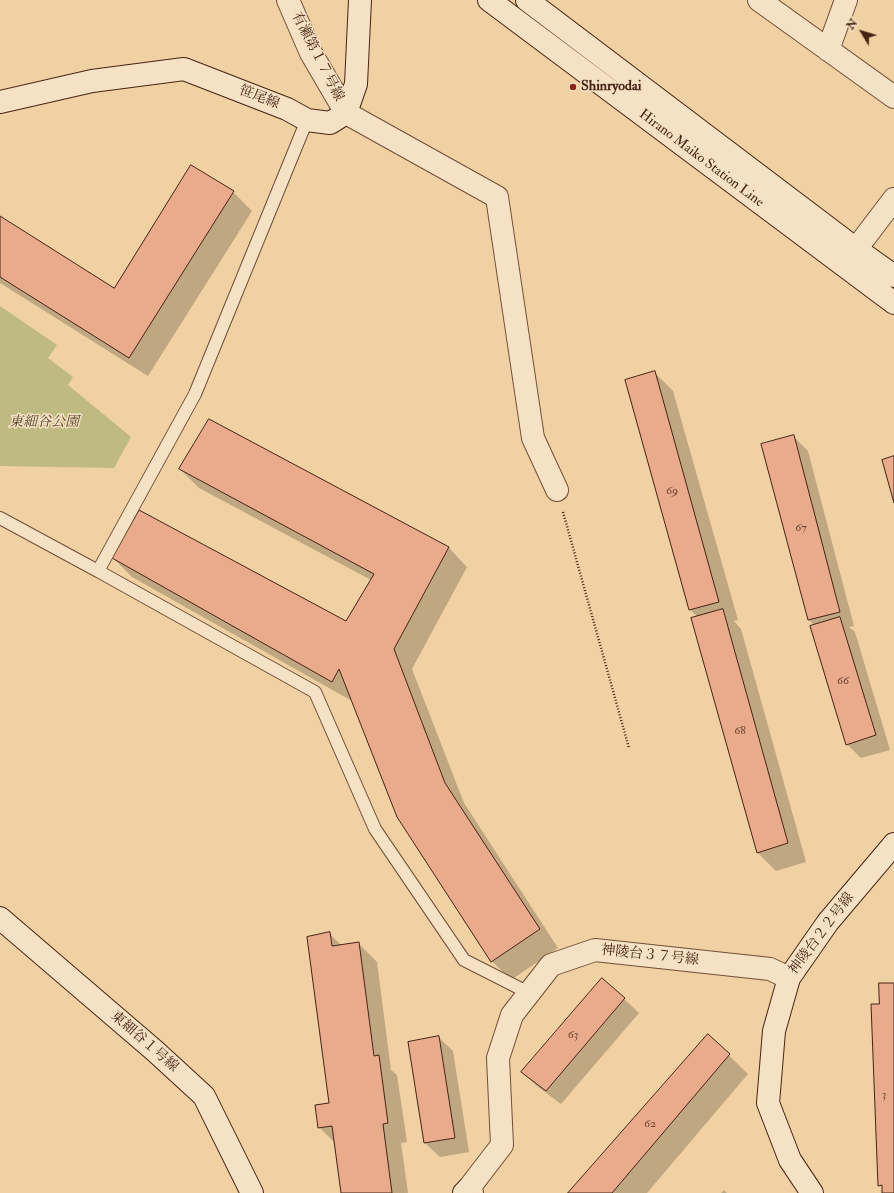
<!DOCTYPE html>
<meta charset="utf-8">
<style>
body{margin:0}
#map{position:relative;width:894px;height:1193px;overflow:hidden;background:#efd1a3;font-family:"IM FELL Double Pica",serif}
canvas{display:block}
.north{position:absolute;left:842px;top:12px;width:40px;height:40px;-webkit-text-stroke:3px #f5e1c3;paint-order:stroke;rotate:308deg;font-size:11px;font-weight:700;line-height:16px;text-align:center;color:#462414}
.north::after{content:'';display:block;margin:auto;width:14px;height:18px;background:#462414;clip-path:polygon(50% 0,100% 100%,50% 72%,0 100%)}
</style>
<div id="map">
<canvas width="894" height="1193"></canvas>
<div class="north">N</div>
</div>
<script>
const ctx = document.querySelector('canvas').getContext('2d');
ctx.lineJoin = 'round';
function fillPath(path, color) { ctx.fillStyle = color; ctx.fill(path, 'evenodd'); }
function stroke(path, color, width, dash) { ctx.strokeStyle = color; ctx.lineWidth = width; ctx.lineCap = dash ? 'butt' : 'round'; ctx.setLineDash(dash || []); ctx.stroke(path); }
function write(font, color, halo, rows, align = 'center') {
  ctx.font = font + ' "IM FELL Double Pica","Noto Serif JP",serif'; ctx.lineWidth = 3; ctx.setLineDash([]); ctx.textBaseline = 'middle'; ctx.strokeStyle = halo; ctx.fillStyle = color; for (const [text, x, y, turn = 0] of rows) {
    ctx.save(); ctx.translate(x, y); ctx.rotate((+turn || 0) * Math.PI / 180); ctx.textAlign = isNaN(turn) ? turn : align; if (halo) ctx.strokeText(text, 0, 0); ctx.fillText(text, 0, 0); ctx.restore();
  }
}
const green = new Path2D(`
 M0 306 57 345 48 358 73 377 68 385 131 437 114 468 0 466Z`);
const shadow = new Path2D(`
 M233 192 252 211 148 376 0 283V217L114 289Z
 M655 373 673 391 738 620 734 621 741 629 806 862 776 871 757 852 698 617 690 610 626 381Z
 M209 420 449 548 467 567 412 669 464 803 558 948 511 980 492 961 352 701 132 577 113 558 346 623 371 580 199 488 180 469Z
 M793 436 808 451 854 626 849 627 855 632 890 750 861 758 847 744 815 626 809 620Z
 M330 934 341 945 358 943 377 962 391 1070 397 1075 407 1142 401 1143 408 1193H342L336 1144 319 1127 330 1103Z
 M624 999 639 1013 561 1104 537 1086 522 1072Z
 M708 1035 748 1074 647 1193H569Z
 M438 1037 453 1051 469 1152 440 1157 425 1143Z
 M724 1190 727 1193H721Z`);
const building = new Path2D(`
 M191 165 234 191 129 358 0 277V216L114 288Z
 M655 371 719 602 689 610 625 380Z
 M209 419 449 547 394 649 445 783 540 929 491 962 397 817 339 669 332 682 112 558 139 510 346 621 374 574 179 469Z
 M794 435 840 612 808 620 761 444Z
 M894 456V503L882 460Z
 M723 609 788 843 757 853 691 618Z
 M840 617 876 735 846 745 810 626Z
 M330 932 332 946 359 942 374 1056 379 1055 388 1123 383 1124 392 1193H341L332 1126 318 1128 315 1105 329 1103 307 937Z
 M602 978 625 998 546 1091 521 1072Z
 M879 983H894V1193H882V1185L878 1186 871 1004H879Z
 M708 1034 730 1054 612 1193H568Z
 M439 1036 455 1138 424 1143 408 1042Z`);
const path = new Path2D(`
 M563 512 629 748`);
const lane = new Path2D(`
 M0 518 98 571 195 394 307 120
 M98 571 315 692 375 829 464 960 529 993`);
const street = new Path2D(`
 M288 0 311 53 346 113 497 197 533 438 557 490
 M759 0 894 97
 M828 50 846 0
 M845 266 856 249 894 199
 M472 1193 469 1188 502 1145 498 1058 512 1015 551 965 595 950 770 969 789 978`);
const secondary = new Path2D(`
 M489 0 894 303
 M527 0 856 249 894 276
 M0 102 92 81 184 69 287 109 307 120 330 123 346 113 356 84 360 0
 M0 918 155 1051 204 1096 252 1193
 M464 1193 469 1188
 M812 1193 790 1160 768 1103 774 1031 789 978 828 922 894 844`);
const markers = [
 [573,87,4,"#8f2418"]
];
const numberNames = [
 ["69",672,491],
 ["67",801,528],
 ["66",843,681],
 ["68",740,731],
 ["63",573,1035],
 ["3",884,1095],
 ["62",650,1124]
];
const streetNames = [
 ["有瀬第１７号線",317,57,63],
 ["笹尾線",259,98,21],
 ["Hirano Maiko Station Line",701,159,37],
 ["神陵台２２号線",822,934,-53],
 ["神陵台３７号線",650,956,6],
 ["東細谷１号線",144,1042,41]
];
const poiNames = [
 ["Shinryodai",581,87]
];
const parkNames = [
 ["東細谷公園",44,423]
];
fillPath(green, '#beba82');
fillPath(shadow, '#0003');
fillPath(building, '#e9ab8c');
stroke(building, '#462414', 1);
stroke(lane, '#704f38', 14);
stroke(street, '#704f38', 24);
stroke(secondary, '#462414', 24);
stroke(path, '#462414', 2.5, [1, 2]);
stroke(lane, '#f5e1c3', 12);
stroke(street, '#f5e1c3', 22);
stroke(secondary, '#f5e1c3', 22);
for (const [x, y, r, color] of markers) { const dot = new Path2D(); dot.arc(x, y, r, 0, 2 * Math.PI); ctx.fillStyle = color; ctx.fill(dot); stroke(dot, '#f5e1c3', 1.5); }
write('12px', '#6f4632', null, numberNames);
write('14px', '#462414', '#f5e1c3', streetNames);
write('bold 14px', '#462414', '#f5e1c3', poiNames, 'left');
write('italic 14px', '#5e422a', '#f5e1c3', parkNames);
</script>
